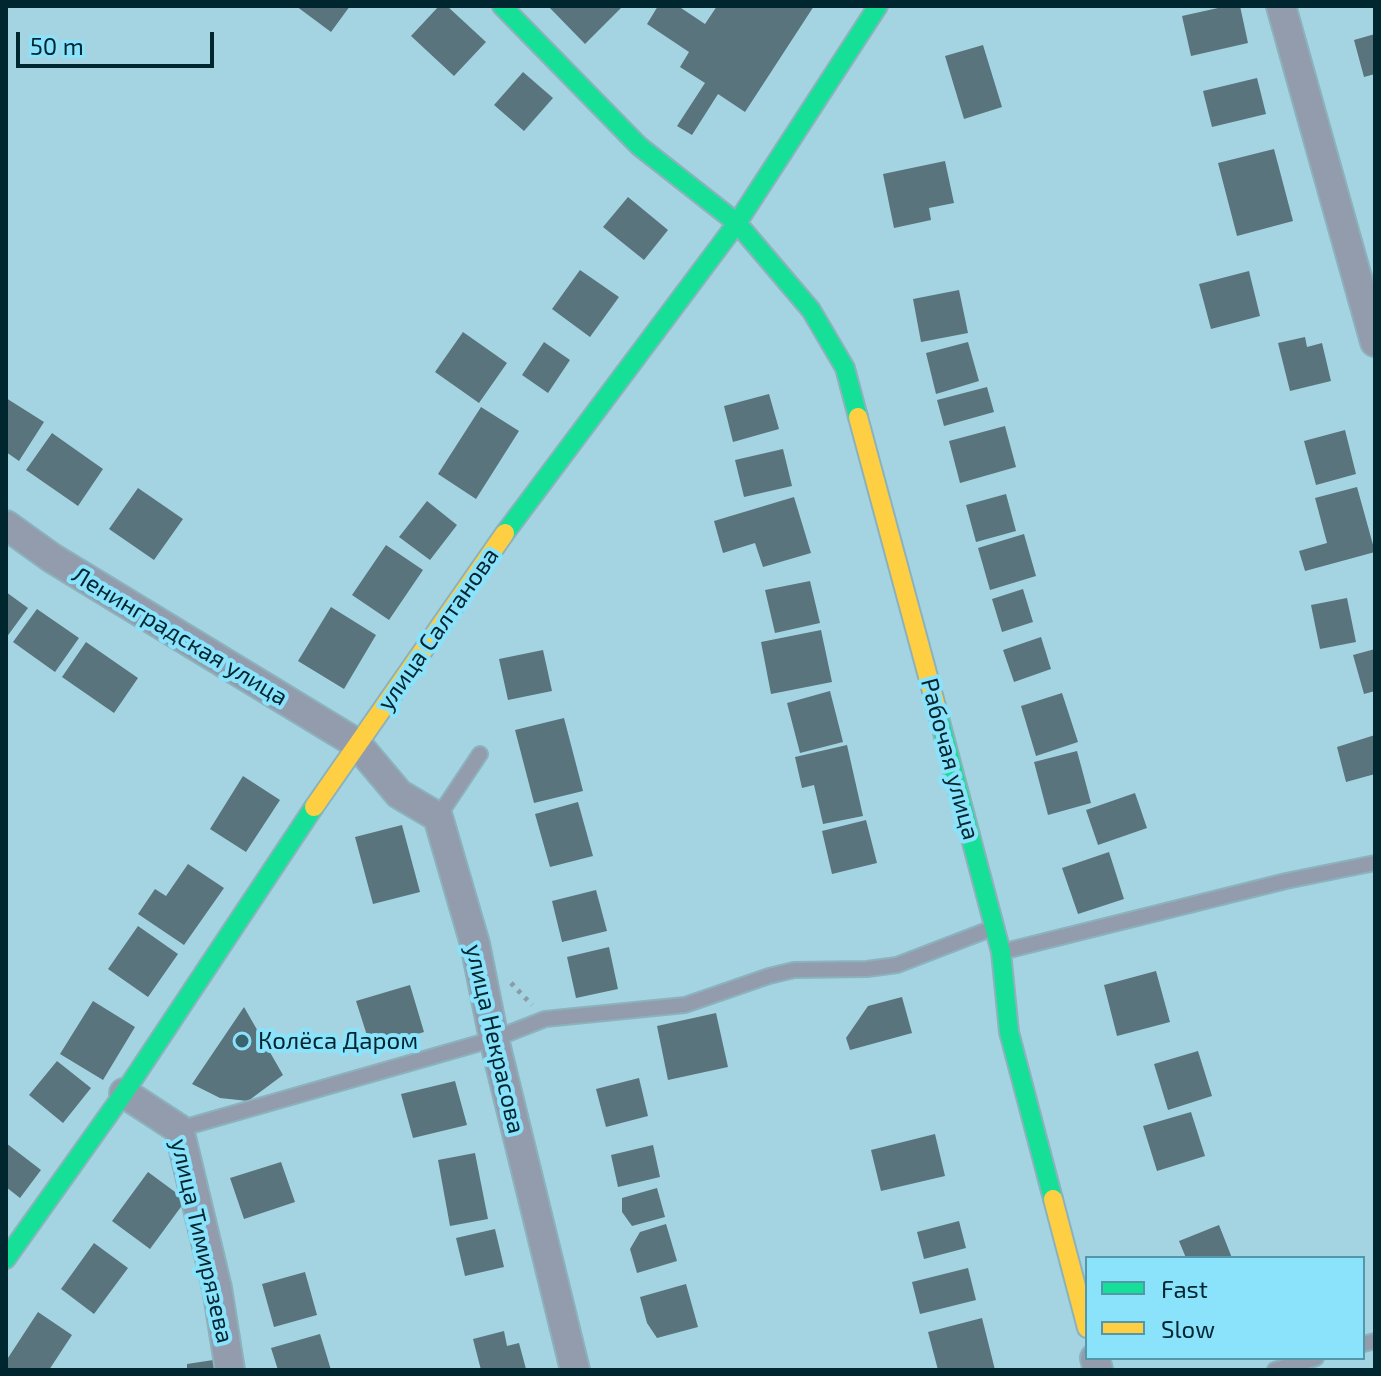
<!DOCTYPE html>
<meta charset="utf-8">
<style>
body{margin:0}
#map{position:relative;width:1381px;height:1376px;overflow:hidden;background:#a4d4e2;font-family:"Exo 2",sans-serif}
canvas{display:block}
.frame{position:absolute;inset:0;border:8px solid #002630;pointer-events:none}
.legend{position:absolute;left:1085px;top:1256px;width:280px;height:104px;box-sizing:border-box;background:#8be2fb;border:2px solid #5397aa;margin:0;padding:10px 14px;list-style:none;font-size:24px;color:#002630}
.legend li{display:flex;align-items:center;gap:16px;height:40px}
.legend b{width:40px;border:2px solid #5397aa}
.scale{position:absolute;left:16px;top:32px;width:198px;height:36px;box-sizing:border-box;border:4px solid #002630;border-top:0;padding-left:10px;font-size:24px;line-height:28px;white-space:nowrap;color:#002630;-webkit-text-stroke:6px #8be2fb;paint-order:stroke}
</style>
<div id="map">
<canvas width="1381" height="1376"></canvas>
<div class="frame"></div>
<ul class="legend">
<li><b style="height:10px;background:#16e098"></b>Fast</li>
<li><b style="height:10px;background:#ffcf43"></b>Slow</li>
</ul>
<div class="scale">50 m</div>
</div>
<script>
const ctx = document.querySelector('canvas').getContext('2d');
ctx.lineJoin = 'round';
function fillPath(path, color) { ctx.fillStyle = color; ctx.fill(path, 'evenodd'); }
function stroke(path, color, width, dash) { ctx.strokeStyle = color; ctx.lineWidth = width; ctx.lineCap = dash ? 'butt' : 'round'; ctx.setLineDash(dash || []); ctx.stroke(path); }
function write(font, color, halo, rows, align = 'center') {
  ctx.font = font + ' "Exo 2",sans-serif'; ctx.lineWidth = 8; ctx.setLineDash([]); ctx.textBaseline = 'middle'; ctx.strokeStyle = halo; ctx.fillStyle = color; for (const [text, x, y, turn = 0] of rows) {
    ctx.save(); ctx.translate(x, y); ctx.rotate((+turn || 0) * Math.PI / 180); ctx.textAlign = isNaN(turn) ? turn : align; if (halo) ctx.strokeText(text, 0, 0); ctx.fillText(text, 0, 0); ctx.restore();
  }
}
const building = new Path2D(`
 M296 6H350L331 32Z
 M439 6H447L486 42 454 76 411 36Z
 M548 6H619L621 8 585 44Z
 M658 6H678L705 24 717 6H814L745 112 718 94 692 135 677 126 705 83 680 67 689 52 647 24Z
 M1227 6H1240L1248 43 1191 56 1182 16Z
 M1375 34V74L1364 77 1354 40Z
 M983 45 1002 107 964 119 945 56Z
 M523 72 553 98 524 131 494 105Z
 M1257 78 1266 114 1212 127 1203 91Z
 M1274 149 1293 221 1237 236 1218 163Z
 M945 161 954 203 929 208 931 220 894 228 883 174Z
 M628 197 668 230 644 260 603 227Z
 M580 270 619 297 590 337 552 309Z
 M1249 271 1260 316 1211 329 1199 284Z
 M959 290 968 333 921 342 913 299Z
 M463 332 507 363 479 403 435 372Z
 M1305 337 1307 347 1322 343 1331 381 1290 391 1278 343Z
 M544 342 570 360 548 393 522 375Z
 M968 342 979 381 936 394 926 353Z
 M987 387 994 412 944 426 937 400Z
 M769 394 779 429 733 442 724 406Z
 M6 398 44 422 19 461 6 452Z
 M481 407 519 431 476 499 438 474Z
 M1005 426 1016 467 960 483 949 441Z
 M1345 430 1356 474 1316 485 1304 441Z
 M52 433 103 469 78 506 26 470Z
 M783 449 792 486 744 497 735 460Z
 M1357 487 1375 552 1305 571 1299 551 1327 543 1315 498Z
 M138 488 183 519 154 560 109 529Z
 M1006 494 1016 531 976 542 966 505Z
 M794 497 811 553 763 567 755 543 723 553 714 521Z
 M427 501 457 525 430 560 399 537Z
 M1024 534 1036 576 990 590 978 548Z
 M386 545 423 570 389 620 352 595Z
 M810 581 820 623 775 633 765 590Z
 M1023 589 1033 622 1002 632 992 599Z
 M6 592 28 608 6 638Z
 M1347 598 1356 642 1320 649 1311 605Z
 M331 607 376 635 344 689 298 661Z
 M37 609 79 638 55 672 13 642Z
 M821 630 832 682 771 694 761 642Z
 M1041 637 1051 669 1014 682 1003 650Z
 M86 642 138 678 114 713 62 677Z
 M1375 649V691L1364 694 1353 655Z
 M543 650 552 691 508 700 499 659Z
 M830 691 843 742 800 753 787 703Z
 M1062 693 1078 742 1036 756 1021 706Z
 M564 718 583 791 534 803 515 730Z
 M1375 735V774L1346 782 1337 747Z
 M847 745 863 816 823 824 814 785 802 788 795 757Z
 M1077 751 1091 803 1048 815 1034 762Z
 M243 776 280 800 246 852 210 829Z
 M1135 793 1147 828 1098 845 1086 810Z
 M578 802 593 856 550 867 535 814Z
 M866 820 877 863 832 874 822 831Z
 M402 825 420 892 373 904 355 837Z
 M1109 852 1124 899 1078 914 1062 868Z
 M188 864 224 888 184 945 138 914 155 889 166 896Z
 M596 890 607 931 562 942 552 901Z
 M138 926 178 954 148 997 108 969Z
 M609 947 618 989 576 998 567 957Z
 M1156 971 1170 1022 1117 1036 1104 985Z
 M410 985 424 1032 371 1048 356 1001Z
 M902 997 912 1033 850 1050 846 1038 868 1006Z
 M93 1001 135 1027 103 1080 60 1054Z
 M244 1007 283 1075 248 1101 220 1098 192 1084Z
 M716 1013 728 1067 668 1080 657 1026Z
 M1198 1051 1212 1096 1168 1110 1154 1064Z
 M57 1061 91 1088 63 1123 29 1095Z
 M639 1078 648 1116 606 1127 596 1089Z
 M455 1081 467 1125 413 1138 401 1094Z
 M1191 1112 1205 1156 1157 1171 1143 1126Z
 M935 1134 945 1176 881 1191 871 1150Z
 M6 1143 41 1170 20 1198 6 1187Z
 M653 1145 660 1177 618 1187 611 1155Z
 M475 1153 488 1219 450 1226 438 1160Z
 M281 1162 295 1202 244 1219 230 1178Z
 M148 1172 186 1200 150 1249 112 1221Z
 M657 1188 665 1217 632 1226 622 1212V1198Z
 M959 1221 966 1248 924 1259 917 1232Z
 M666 1224 677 1261 637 1273 630 1249 640 1232Z
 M1219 1225 1232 1258H1186L1179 1241Z
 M495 1229 504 1267 465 1276 456 1238Z
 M94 1243 128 1268 94 1314 61 1289Z
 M968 1268 976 1300 920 1314 912 1282Z
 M305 1272 317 1315 274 1327 262 1284Z
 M686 1284 698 1327 657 1338 647 1323 640 1297Z
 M38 1312 72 1335 49 1370H6V1361Z
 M982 1318 995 1370H938L928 1332Z
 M504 1331 507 1346 519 1343 526 1369 481 1370 473 1339Z
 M320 1334 331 1370H278L271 1348Z
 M220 1359 222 1370H187V1364Z`);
const path = new Path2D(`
 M511 983 532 1005`);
const lane = new Path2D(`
 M438 817 480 754
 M1001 952 1286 881 1375 863
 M179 1129 494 1039 545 1019 685 1005 769 976 794 970 867 969 897 965 993 928
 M1363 1344 1375 1341
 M1275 1370 1316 1358`);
const street = new Path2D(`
 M1281 6 1375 342
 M6 525 52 558 356 743 399 794 438 817 475 944 494 1039 575 1370
 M124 1093 179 1129 217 1288 230 1370
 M1095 1358 1098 1370`);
const fast = new Path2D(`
 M502 6 639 146 737 223 811 310 845 368 858 417
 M505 533 737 223 878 6
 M937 710 1001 952 1009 1032 1053 1199
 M6 1259 124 1093 314 807`);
const slow = new Path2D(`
 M858 417 937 710
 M314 807 505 533
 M1053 1199 1087 1328`);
const markers = [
 [242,1041,8,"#39636e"]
];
const streetNames = [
 ["улица Салтанова",438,629,-55],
 ["Ленинградская улица",180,636,31],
 ["Рабочая улица",950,759,75],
 ["улица Некрасова",495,1039,77],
 ["улица Тимирязева",202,1241,77]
];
const poiNames = [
 ["Колёса Даром",258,1041]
];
fillPath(building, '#59747c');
stroke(lane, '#8bb2bd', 18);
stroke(street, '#8bb2bd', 32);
stroke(fast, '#8bb2bd', 22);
stroke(slow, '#8bb2bd', 22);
stroke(path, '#8a9ca9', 5, [4, 6]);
stroke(lane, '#939cac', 14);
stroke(street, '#939cac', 28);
stroke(fast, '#16e098', 18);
stroke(slow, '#ffcf43', 18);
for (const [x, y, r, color] of markers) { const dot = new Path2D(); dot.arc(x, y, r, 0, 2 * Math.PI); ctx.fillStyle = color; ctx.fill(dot); stroke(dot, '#8be2fb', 3); }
write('24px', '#002630', '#8be2fb', streetNames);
write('24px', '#002630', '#8be2fb', poiNames, 'left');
</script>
